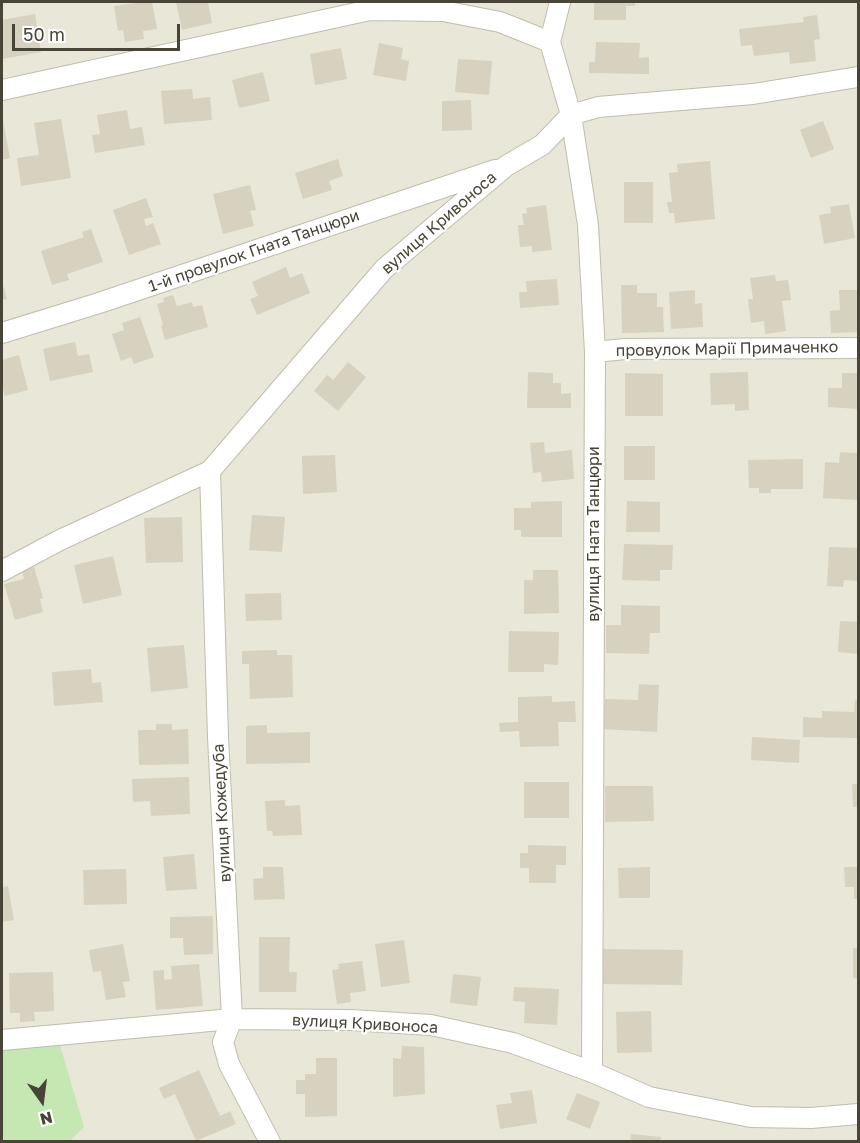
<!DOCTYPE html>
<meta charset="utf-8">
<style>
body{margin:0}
#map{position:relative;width:860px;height:1143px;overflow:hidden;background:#f4f4ea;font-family:"Golos Text",sans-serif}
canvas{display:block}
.frame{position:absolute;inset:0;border:3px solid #484538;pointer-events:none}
.north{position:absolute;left:12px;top:1071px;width:60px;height:60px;-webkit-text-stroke:4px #fff;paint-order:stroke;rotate:166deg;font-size:16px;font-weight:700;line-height:24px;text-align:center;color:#484538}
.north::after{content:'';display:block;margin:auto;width:21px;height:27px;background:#484538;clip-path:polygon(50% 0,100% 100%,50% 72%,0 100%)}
.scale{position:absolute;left:12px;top:24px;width:168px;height:27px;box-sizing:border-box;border:3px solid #484538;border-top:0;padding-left:8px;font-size:18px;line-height:21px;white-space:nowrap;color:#484538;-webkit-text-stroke:4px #fff;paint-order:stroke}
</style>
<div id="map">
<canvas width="860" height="1143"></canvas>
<div class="frame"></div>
<div class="north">N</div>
<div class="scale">50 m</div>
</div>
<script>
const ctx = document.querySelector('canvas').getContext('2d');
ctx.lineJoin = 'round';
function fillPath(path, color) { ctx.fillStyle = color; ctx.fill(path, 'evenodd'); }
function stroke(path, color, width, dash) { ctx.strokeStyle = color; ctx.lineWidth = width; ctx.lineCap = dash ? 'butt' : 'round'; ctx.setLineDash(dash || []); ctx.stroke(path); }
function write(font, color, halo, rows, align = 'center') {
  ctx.font = font + ' "Golos Text",sans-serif'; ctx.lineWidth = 4.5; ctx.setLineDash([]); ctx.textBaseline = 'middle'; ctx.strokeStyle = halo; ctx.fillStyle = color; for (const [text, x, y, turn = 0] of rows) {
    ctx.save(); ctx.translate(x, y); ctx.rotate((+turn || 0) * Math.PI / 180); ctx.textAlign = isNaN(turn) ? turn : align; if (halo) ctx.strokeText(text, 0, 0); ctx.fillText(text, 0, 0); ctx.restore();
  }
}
const residential = new Path2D(`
 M2 2H858V1141H2Z`);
const green = new Path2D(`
 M57 1035 84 1127 70 1141 2 1142V1040Z`);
const building = new Path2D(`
 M142 2H152L157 29 143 31 144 39 125 42 123 30 118 31 114 6Z
 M176 2H208L212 23 182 30Z
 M594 2H635V6H626V20H594Z
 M35 14 41 52 2 59V20Z
 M817 15 820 39 814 40 816 61 790 64 789 52 754 56 752 45 741 46 739 29 804 22 803 17Z
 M596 42 640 43 639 58 649 57V74L589 73V62H595Z
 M379 43 403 48 401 59 409 61 406 81 373 75Z
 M341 48 347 79 315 85 310 54Z
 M458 59 492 61 489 95 455 92Z
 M263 72 270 101 239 108 232 80Z
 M192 89 193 99 210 97 212 120 164 124 161 91Z
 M471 100 472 130 442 131V101Z
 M127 110 130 129 142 127 145 145 95 153 92 135 100 134 97 115Z
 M2 115 10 158 2 160Z
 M61 119 71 178 21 186 17 158 39 155 34 123Z
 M823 121 834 149 811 158 800 130Z
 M338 159 343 176 329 181 332 190 303 199 295 173Z
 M710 161 715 219 675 223 674 213H669L667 202H672L669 173 678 172 677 164Z
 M624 182H653V223H624Z
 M250 185 256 210 250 211 254 226 223 234 213 194Z
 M146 198 153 217 144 219 146 226 153 223 161 244 129 255 113 210Z
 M849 204 855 238 824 244 819 215 831 213 830 207Z
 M546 205 552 250 532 252V246L520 247 518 225H524L522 214 527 213 526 208Z
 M91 229 103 262 67 274 69 280 52 285 41 251 84 237 82 232Z
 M286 267 290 278 302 273 310 293 257 315 250 299 258 296 252 282Z
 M775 275 776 281 788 280 791 300 782 301 786 331 765 334 764 321 751 323 748 299H753L750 278Z
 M557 279 559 305 520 308 519 292H527L526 281Z
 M2 282 7 299 2 300Z
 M621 285H637V293H657V307H663L664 332 622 333Z
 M695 290V304L702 303 703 327 671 329 669 292Z
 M839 290H858V332L831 333 830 311 840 310Z
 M173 295 177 306 192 302 193 307 202 305 208 327 165 340 161 326 163 325 157 304 164 302 163 298Z
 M140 317 154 357 134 364 131 357 121 361 112 334 124 330 122 323Z
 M75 342 78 356 89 354 93 372 50 381 43 349Z
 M19 355 28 390 5 396 3 389 2 390V360Z
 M348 362 366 377 338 411 314 391 327 375 333 380Z
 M528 372 553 373V383H561V394L571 393V408H527Z
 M748 372 749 410 735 411V404L711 405 710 373Z
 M625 373 663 374V416H625Z
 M842 373H858V409L828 407V388H842Z
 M544 442 545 453 572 450 574 479 542 482 541 472 533 473 530 443Z
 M624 446H655V480H624Z
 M840 452 858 453 857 500 823 498 825 462 839 463Z
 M335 455 337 492 303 494 302 456Z
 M803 459V489H771V493H759V488H749L748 460Z
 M562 501V537H521V530H514V508H531V502Z
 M627 501 660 502V532H626Z
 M252 515 285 517 282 552 249 550Z
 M182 517 183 562 146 563 144 518Z
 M624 544 673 545 672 570H660V581L622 580Z
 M829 547 858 548V581L844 580 843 587 827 586Z
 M113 556 122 595 83 604 74 565Z
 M34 567 43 598 40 599 43 612 15 620 4 584 24 579 22 571Z
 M533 570H558L559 613 524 614V580H533Z
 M281 593 282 620 246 621 245 594Z
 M621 605 660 606V633H650L649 654 606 653V625H621Z
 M840 621 858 622V654L838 652Z
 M509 631 559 632 558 665 544 664V672H508Z
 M184 645 188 688 151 692 147 648Z
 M277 650V655H292L293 697 250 699 249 664H242V651Z
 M91 669 92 683 101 682 103 702 54 706 52 672Z
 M639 684 659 685 657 732 604 729 605 699 638 700Z
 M552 696V702L575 701 576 722H558L559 746 520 747 519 731 500 732 499 723 518 722V697Z
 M855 700H858V738L803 737V717L822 718V711L854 712Z
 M156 724H172V730L188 729 189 764 139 765 138 730H156Z
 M267 725V733L310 732V763L246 764V726Z
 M752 737 800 740 799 763 751 760Z
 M189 777 190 814 151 816 150 801 133 802 132 779Z
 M524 782H569V818H524Z
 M852 784H858V807H853Z
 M605 786H653L654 821 605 822Z
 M285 800V806L300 805 302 835 273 836 272 831H267L265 801Z
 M528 845 566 846V865H556V883H529V868H520V853H528Z
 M194 854 197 889 166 891 163 857Z
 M263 867H283L285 899 254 900 253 879 263 878Z
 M650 867V898H619L618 868Z
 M844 867H858V899H854V887H845Z
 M126 869 127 904 84 905 83 870Z
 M8 886 14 920 2 922V887Z
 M213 916V954L184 955 183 938H170V917Z
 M259 937H290L289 972H297L296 992H259Z
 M404 940 410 983 381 987 375 944Z
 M123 944 130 981 123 982 126 997 106 1000 101 971 93 972 89 950Z
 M853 948H858V979L853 978Z
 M603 949 683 950 682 985 602 984Z
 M362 961 366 991 350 993 351 1002 337 1004 332 970 339 969 338 964Z
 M199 964 203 1006 156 1010 153 971 164 970V980L172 979 171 966Z
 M53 972 54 1011 34 1012 35 1021 20 1022V1013H10L9 973Z
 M453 974 481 977 477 1006 450 1003Z
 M514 987 559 989 557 1025 524 1023 525 1002 513 1001Z
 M651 1011 652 1052 617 1053 616 1012Z
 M402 1046 424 1047 425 1094 393 1097V1058L401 1059Z
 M316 1058H337V1116L305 1117V1094H296V1080H305V1074H316Z
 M199 1070 220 1116 230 1111 236 1124 196 1141 175 1094 164 1099 159 1088Z
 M532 1090 537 1123 500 1129 496 1105 512 1103 510 1093Z
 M577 1093 600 1102 590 1129 566 1119Z
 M631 1134 661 1137 660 1142H630Z`);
const minor = new Path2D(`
 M560 2 550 42 571 115 588 225 595 352 592 1072
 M2 90 370 10 443 11 500 22 550 42
 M2 333 99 303 495 170
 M595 352 625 349 858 348
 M210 471 218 737 232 1019 223 1042 229 1064 270 1142
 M2 571 60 540 210 471 384 269 506 166 542 145 571 115 598 107 753 94 858 77
 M2 1040 232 1019 351 1020 431 1025 513 1043 592 1072 649 1097 751 1117 811 1118 858 1114`);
const streetNames = [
 ["вулиця Кривоноса",439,223,-41],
 ["1-й провулок Гната Танцюри",254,251,-19],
 ["провулок Марії Примаченко",727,349,-1],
 ["вулиця Гната Танцюри",594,534,-90],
 ["вулиця Кожедуба",222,813,-93],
 ["вулиця Кривоноса",365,1024,3]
];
fillPath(residential, '#e8e7d8');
fillPath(green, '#c5e8b3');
fillPath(building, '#d6d2bf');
stroke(minor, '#c0bdac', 22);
stroke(minor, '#fff', 20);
write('16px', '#484538', '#fff', streetNames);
</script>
